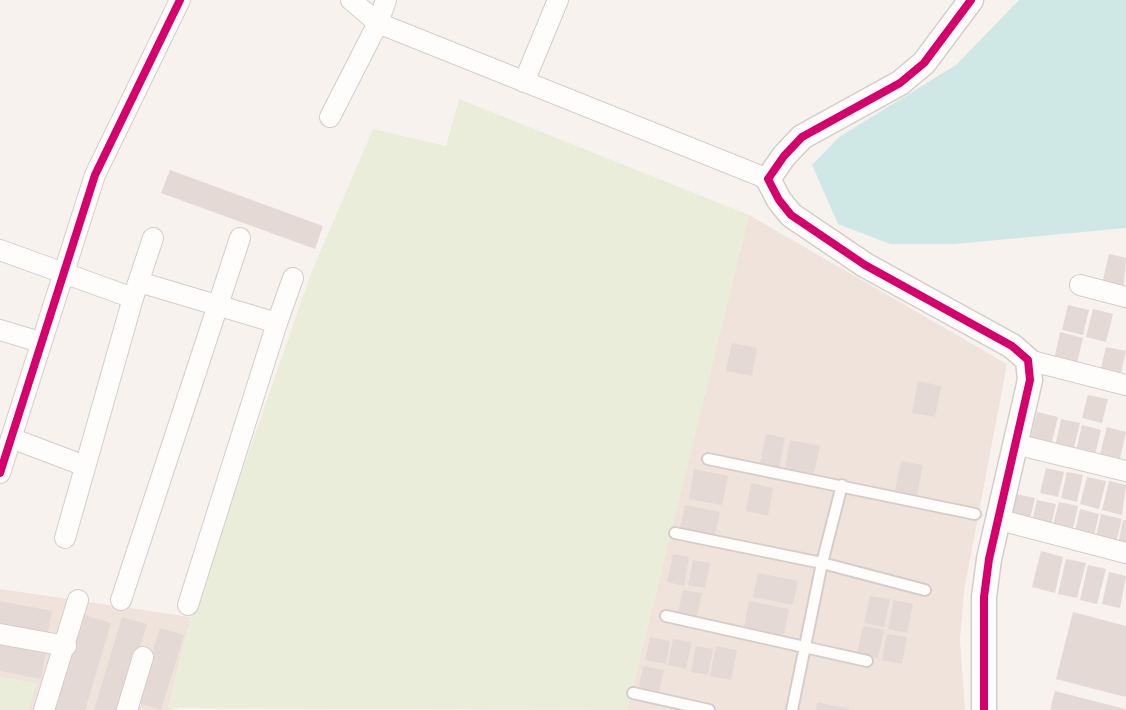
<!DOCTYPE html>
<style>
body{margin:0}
canvas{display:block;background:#f7f2ee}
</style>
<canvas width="1126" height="710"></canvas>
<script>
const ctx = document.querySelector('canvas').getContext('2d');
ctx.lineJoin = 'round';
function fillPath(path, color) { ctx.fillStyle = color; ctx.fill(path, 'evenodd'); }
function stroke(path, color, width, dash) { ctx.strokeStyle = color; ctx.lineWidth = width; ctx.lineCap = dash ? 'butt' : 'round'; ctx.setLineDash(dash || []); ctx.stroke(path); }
const residential = new Path2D(`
 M749 215 1007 364 964 591 960 640 965 710H627Z
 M0 589 191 617 168 708 182 710H27L37 684 0 677Z`);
const green = new Path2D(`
 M459 99 749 215 627 710 168 708 191 617 312 271 373 129 446 146Z
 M0 677 37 684 27 710H0Z`);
const water = new Path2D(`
 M1019 0H1126V228L955 244H890L838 224 812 165 839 137 956 65Z`);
const building = new Path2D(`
 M170 170 323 226 315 249 161 193Z
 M1109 254 1126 258 1123 293 1101 288Z
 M1068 305 1089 310 1083 335 1062 330Z
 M1093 309 1113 314 1106 342 1086 337Z
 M1060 332 1083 338 1076 366 1054 360Z
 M732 343 757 348 752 376 726 371Z
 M1106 347 1126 351 1120 377 1100 372Z
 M918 381 941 386 935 417 912 413Z
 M1088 395 1108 399 1102 423 1082 418Z
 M1037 412 1058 417 1051 446 1030 441Z
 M1061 419 1080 423 1073 451 1055 447Z
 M1082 425 1101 430 1095 455 1076 450Z
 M1107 427 1126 432 1119 463 1099 458Z
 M766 434 785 438 779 468 760 463Z
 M790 440 820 446 814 474 785 468Z
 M901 461 923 465 917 495 895 491Z
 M1046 468 1064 472 1058 497 1040 493Z
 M694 469 728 476 722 505 689 499Z
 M1067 472 1083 475 1077 502 1061 498Z
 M1087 477 1106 481 1099 509 1080 504Z
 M1109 481 1126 485 1122 515 1102 510Z
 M751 483 773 488 768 516 746 511Z
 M1016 494 1035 498 1029 523 1010 519Z
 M1037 500 1056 504 1050 530 1031 526Z
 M1059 502 1078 506 1072 533 1052 528Z
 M685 505 720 512 715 535 680 528Z
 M1080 509 1099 514 1093 540 1074 536Z
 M1101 514 1122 519 1115 546 1095 541Z
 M1123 520H1126V546L1118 544Z
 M1041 551 1063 557 1055 593 1032 587Z
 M673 554 689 557 684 586 667 582Z
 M1066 559 1086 563 1077 598 1058 594Z
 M693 560 710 563 705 588 688 585Z
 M1088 565 1106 569 1097 604 1080 600Z
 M1109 572 1126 576 1120 608 1102 604Z
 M758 573 798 581 793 605 753 597Z
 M683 590 702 593 697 617 678 613Z
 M870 596 890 599 884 627 864 623Z
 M894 600 913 604 907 633 888 629Z
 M0 601 52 611 47 635 0 626Z
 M749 601 789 609 784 635 744 627Z
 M1073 612 1126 626V697L1056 679Z
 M82 614 111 623 85 710H53Z
 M122 617 147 624 121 710H94Z
 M863 626 884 630 878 658 857 654Z
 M160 628 184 635 161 710 137 703Z
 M887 634 907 637 902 664 882 660Z
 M650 637 670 641 666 664 645 660Z
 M0 638 47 647 41 679 0 671Z
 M673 639 692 642 686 669 668 665Z
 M696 646 713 649 708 675 691 672Z
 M716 646 737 650 731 680 710 676Z
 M643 666 664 670 658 696 638 692Z
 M1055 691 1125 709 1124 710H1050Z
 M817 702 850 709V710H816Z`);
const service = new Path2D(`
 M708 459 975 514
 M675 533 822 563 925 590
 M666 616 867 661
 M633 693 709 710
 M792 710 822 563 842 485`);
const minor = new Path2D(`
 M351 0 378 23 768 179
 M524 82 558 0
 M330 117 378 23 386 0
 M0 250 133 298
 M139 282 277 323 293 278
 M1080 285 1126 297
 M0 330 40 342
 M1028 360 1126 385
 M11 438 85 466
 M1015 444 1126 471
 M0 473 95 175 180 0
 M1000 520 1126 553
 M65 538 133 298 153 238
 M121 600 240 238
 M188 605 277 323
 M0 634 66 646
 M44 710 78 600
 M127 710 143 657`);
const tertiary = new Path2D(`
 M971 0 924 63 900 83 802 137 784 156 768 179 779 200 791 215 865 265 1012 346 1028 360 1030 380 989 559 984 597V710`);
const cycleway = new Path2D(`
 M971 0 924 63 900 83 802 137 784 156 768 179 779 200 791 215 865 265 1012 346 1028 360 1030 380 989 559 984 597V710
 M0 473 95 175 180 0`);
fillPath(residential, '#f0e3dc');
fillPath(green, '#e9edda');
fillPath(water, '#d0e8e5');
fillPath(building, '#e4d9d5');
stroke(service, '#d6cdca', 14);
stroke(minor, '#d6cdca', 22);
stroke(tertiary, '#d6cdca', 27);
stroke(service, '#fefdfc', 10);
stroke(minor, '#fefdfc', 20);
stroke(tertiary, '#fefdfc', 24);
stroke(cycleway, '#d6006c', 8);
</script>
